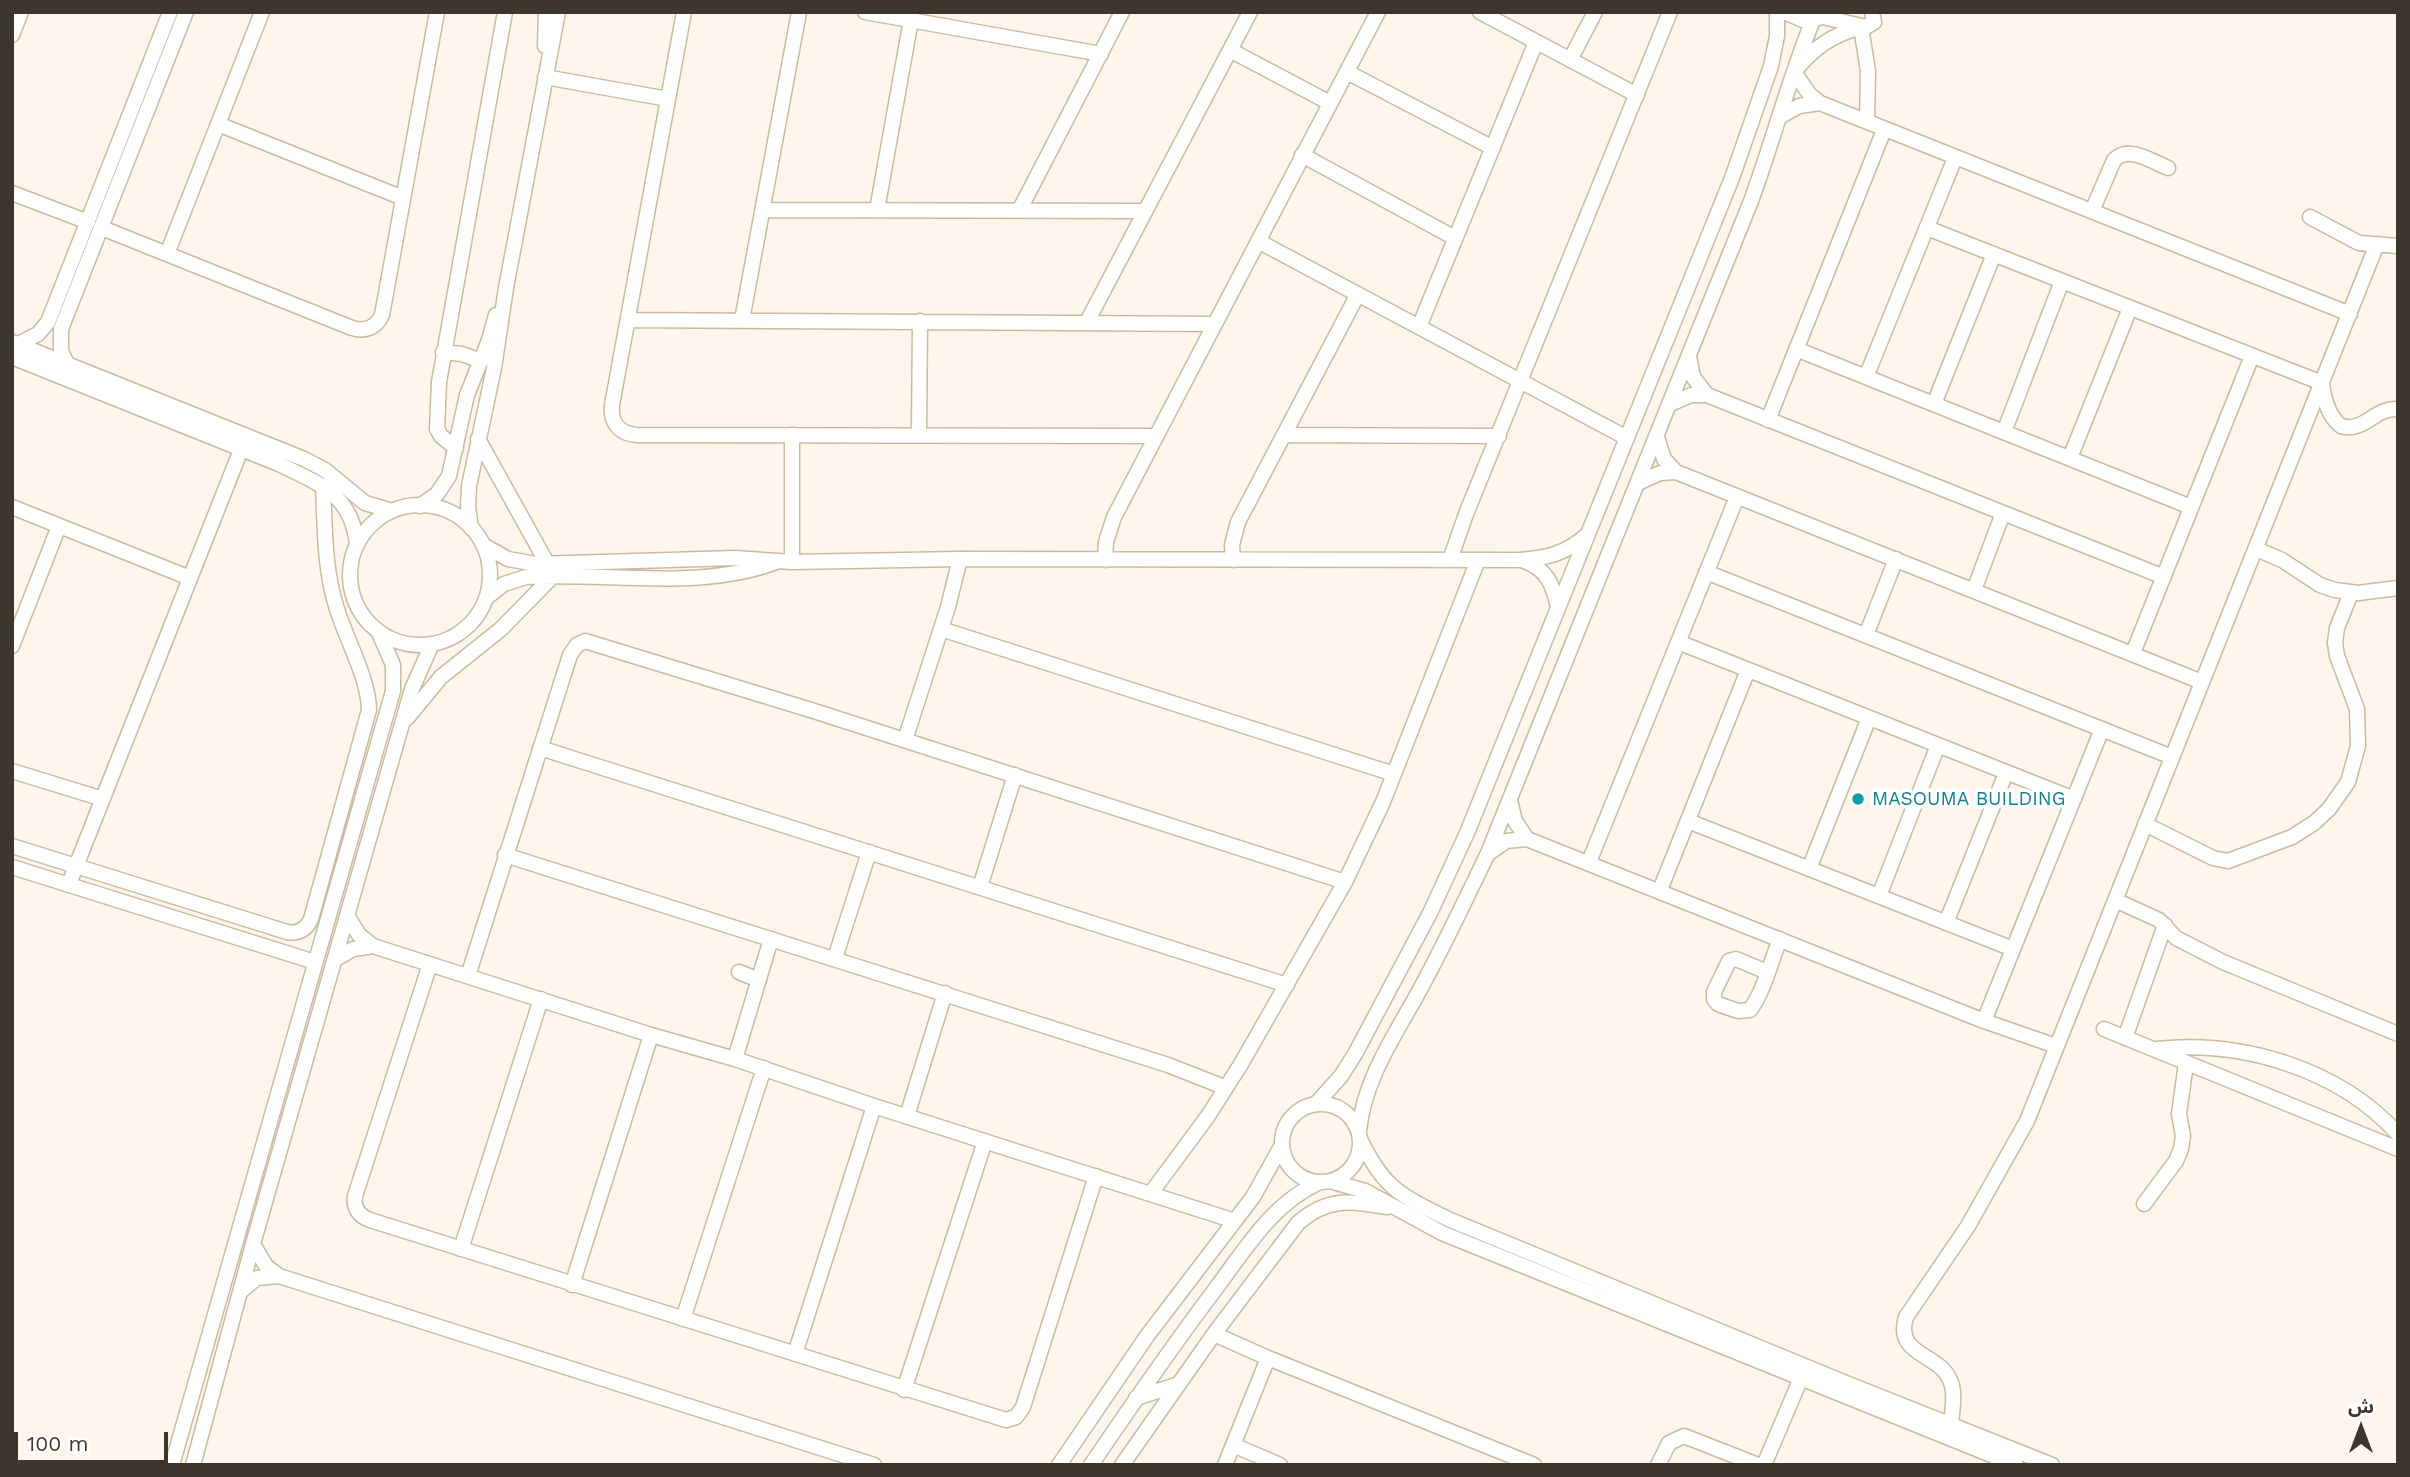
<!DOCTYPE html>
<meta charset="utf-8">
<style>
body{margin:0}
#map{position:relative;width:2410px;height:1477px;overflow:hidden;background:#fef6ec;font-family:"Work Sans","Noto Sans Arabic",sans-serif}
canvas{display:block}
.frame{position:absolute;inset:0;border:14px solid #3d362c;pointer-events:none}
.north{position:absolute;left:2326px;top:1393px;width:70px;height:70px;-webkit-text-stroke:5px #fff;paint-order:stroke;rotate:0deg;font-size:19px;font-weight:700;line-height:28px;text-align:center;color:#3d362c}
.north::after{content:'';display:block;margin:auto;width:24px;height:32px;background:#3d362c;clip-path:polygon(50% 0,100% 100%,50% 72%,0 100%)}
.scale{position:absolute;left:14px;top:1432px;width:154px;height:32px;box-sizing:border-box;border:4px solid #3d362c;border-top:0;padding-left:9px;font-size:21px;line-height:24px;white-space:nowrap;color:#3d362c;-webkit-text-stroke:5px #fff;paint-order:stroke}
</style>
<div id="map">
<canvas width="2410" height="1477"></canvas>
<div class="frame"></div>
<div class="north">ش</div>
<div class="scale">100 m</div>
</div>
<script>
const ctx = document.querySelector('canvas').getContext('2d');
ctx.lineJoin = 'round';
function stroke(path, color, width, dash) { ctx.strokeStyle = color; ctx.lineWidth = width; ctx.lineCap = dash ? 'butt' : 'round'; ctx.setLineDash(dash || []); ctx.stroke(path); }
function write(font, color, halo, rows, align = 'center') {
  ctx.font = font + ' "Work Sans",sans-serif'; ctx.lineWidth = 7; ctx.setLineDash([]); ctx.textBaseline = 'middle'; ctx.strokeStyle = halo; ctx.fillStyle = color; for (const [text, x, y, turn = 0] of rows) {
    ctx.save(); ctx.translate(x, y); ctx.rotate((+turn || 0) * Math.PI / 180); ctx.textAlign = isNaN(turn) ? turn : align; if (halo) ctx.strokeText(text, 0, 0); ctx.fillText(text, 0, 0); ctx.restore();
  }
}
const minor = new Path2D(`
 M684 12 612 405C610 422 619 434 637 435L1156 436
 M865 12 1101 54
 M1480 12 1637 95
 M1784 12 1803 20 1819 18
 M1823 17 1866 27 1874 22 1872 12
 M12 35 21 12
 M545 46 546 12
 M1230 50 1330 103
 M1570 60 1595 12
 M1347 72 1493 148
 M545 77 668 99
 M1781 116 1799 106 1820 103
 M1867 122 1868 71 1861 27C1832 35 1813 48 1794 72L1810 95 1820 103 2350 314
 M218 124 403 198
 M1302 155 1455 238
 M12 193 88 222
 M1020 209 1122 12
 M763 210 1145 211
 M877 210 911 20
 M2092 211 2114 160C2129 145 2151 161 2168 168
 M2310 217 2359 243 2398 246
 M102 228 352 328C365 332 376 328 382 315L437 12
 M1927 228 2322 383C2324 399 2328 416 2341 426 2364 433 2375 407 2398 409
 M1258 241 1627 438
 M167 254 262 12
 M628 320 1215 324
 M742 320 799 12
 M1087 322 1250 12
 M1419 327 1536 42
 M12 342 304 459 325 470 365 503 392 511
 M18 344 38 334 48 322 170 12
 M1796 349 2191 507
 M443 352 462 354 481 361
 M1689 356 1693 377 1707 395
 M12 357 279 464C319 484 352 494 357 545
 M67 364 61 351V329L186 12
 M1866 377 1955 158
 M1670 404 1691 395H1707L2164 577
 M1934 404 1994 254
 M1768 420 1884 130
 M2004 432 2062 281
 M919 435 920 321
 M1284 435 1499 436
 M1657 437 1664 459 1676 472 2202 682
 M478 439 547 563
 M456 448 441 436 437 429 439 382 505 12
 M2070 458 2130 308
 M1638 483 1660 473 1676 472
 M350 575a70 70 0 1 1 140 0a70 70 0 1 1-140 0Z
 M420 506 437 494 449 476 467 395 489 340 496 315
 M12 507 190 578
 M471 528 468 507 469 486 494 368 506 288 558 12
 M483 545 508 559 536 564 735 558 792 562 960 559 1520 560C1547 558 1565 554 1587 535
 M2256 549 2282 560 2320 585 2335 590 2358 593 2398 588
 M1105 560 1106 542 1114 517 1378 12
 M1233 560 1232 545 1238 522 1358 294
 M1450 560 1466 514 1670 12
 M1524 561C1547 569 1553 585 1558 607
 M792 562V435
 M1706 572 2172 757
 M1974 590 2003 513
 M486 598 504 584 526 577C606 572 700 591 776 562
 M941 629 1394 774
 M1866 635 1896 559
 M1678 642 2074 799
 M12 646 59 526
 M2133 653 2252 356
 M407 718 441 677 501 629 552 577
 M905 740 948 607 960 559
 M540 748 1287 985
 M12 771 103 799
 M1510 800 1515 821 1527 839
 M1688 821 2013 949
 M2145 824 2213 858 2228 861 2292 837 2314 823 2329 809 2348 782 2358 746 2357 709 2337 656 2335 643 2337 628 2351 593
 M12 846 287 932C299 934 307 929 311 919L369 710C369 679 345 637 336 606 324 567 325 526 323 486
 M1489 853 1506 841 1527 839 1984 1021 2056 1046
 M505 855 1168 1065 1224 1087
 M1589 862 1737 497
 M12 867 315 962
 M1809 869 1869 718
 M69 884 246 437
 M980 887 1015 775
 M1660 890 1748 670
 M1879 896 1938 745
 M2115 900 2159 920 2176 938 2223 962 2398 1034
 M348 917 359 935 373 946 651 1035 735 1059 874 1106 1235 1221
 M1946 923 2006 773
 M835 958 869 852
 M336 959 353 949 373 946
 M430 964 355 1196C353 1208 359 1216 370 1220L1006 1420 1016 1417 1023 1407 1096 1176
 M739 972 759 980
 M1767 972 1736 959 1729 961 1714 992V999L1718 1004 1738 1011 1750 1010C1764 991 1771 961 1780 939
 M468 976 570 655 577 645 585 641 814 711 1345 882
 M1984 1021 2102 729
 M2104 1029 2398 1149
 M2125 1038 2165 925
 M2157 1049C2243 1040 2339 1069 2398 1134
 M735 1059 771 939
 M1316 1104 1341 1076 1355 1054 1430 913 1467 833 1732 178 1771 66 1777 36V12
 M1282 1143a39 39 0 1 1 78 0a39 39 0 1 1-78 0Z
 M907 1116 945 993
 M1359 1131C1364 1077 1398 1031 1423 984 1446 941 1467 897 1488 853L1751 201C1773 141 1789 79 1813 20
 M1360 1139C1384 1189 1400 1195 1448 1219L1846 1383 2052 1465
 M1330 1181 1365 1191 1442 1233 2016 1465
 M1151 1193 1208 1116 1241 1064 1345 882 1383 802 1478 560
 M2144 1204 2176 1161 2181 1149 2183 1136 2179 1114 2186 1063
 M253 1244 266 1266 279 1276
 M461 1249 541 999
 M572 1285 651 1035
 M241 1291 257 1278 279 1276 874 1465
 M683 1319 764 1068
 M1214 1334 1268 1358 1534 1465
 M795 1354 874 1106
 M904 1390 985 1141
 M1136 1398 1176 1385
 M1951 1425C1952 1410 1956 1393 1950 1380 1939 1353 1894 1356 1906 1317L1968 1226 2027 1121 2377 244
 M1233 1445 1280 1465
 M172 1465 393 691V665L379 633
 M193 1465 253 1244 412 689 432 644
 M1059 1465 1147 1336 1253 1197 1282 1145
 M1091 1465C1131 1406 1171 1348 1214 1291 1245 1250 1272 1203 1320 1182
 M1122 1465 1214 1334 1298 1223C1328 1197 1350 1201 1387 1207
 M1225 1465 1268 1358
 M1658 1465 1669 1443 1684 1436 1758 1465
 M1764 1465 1801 1378`);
const markers = [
 [1858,799,7,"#0f9aa8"]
];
const cultureNames = [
 ["MASOUMA BUILDING",1872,799]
];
stroke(minor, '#cbbaa0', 17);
stroke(minor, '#fff', 14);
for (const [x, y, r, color] of markers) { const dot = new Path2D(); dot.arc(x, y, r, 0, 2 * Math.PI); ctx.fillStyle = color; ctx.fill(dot); stroke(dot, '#fff', 2.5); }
write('19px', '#0d838f', '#fff', cultureNames, 'left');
</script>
